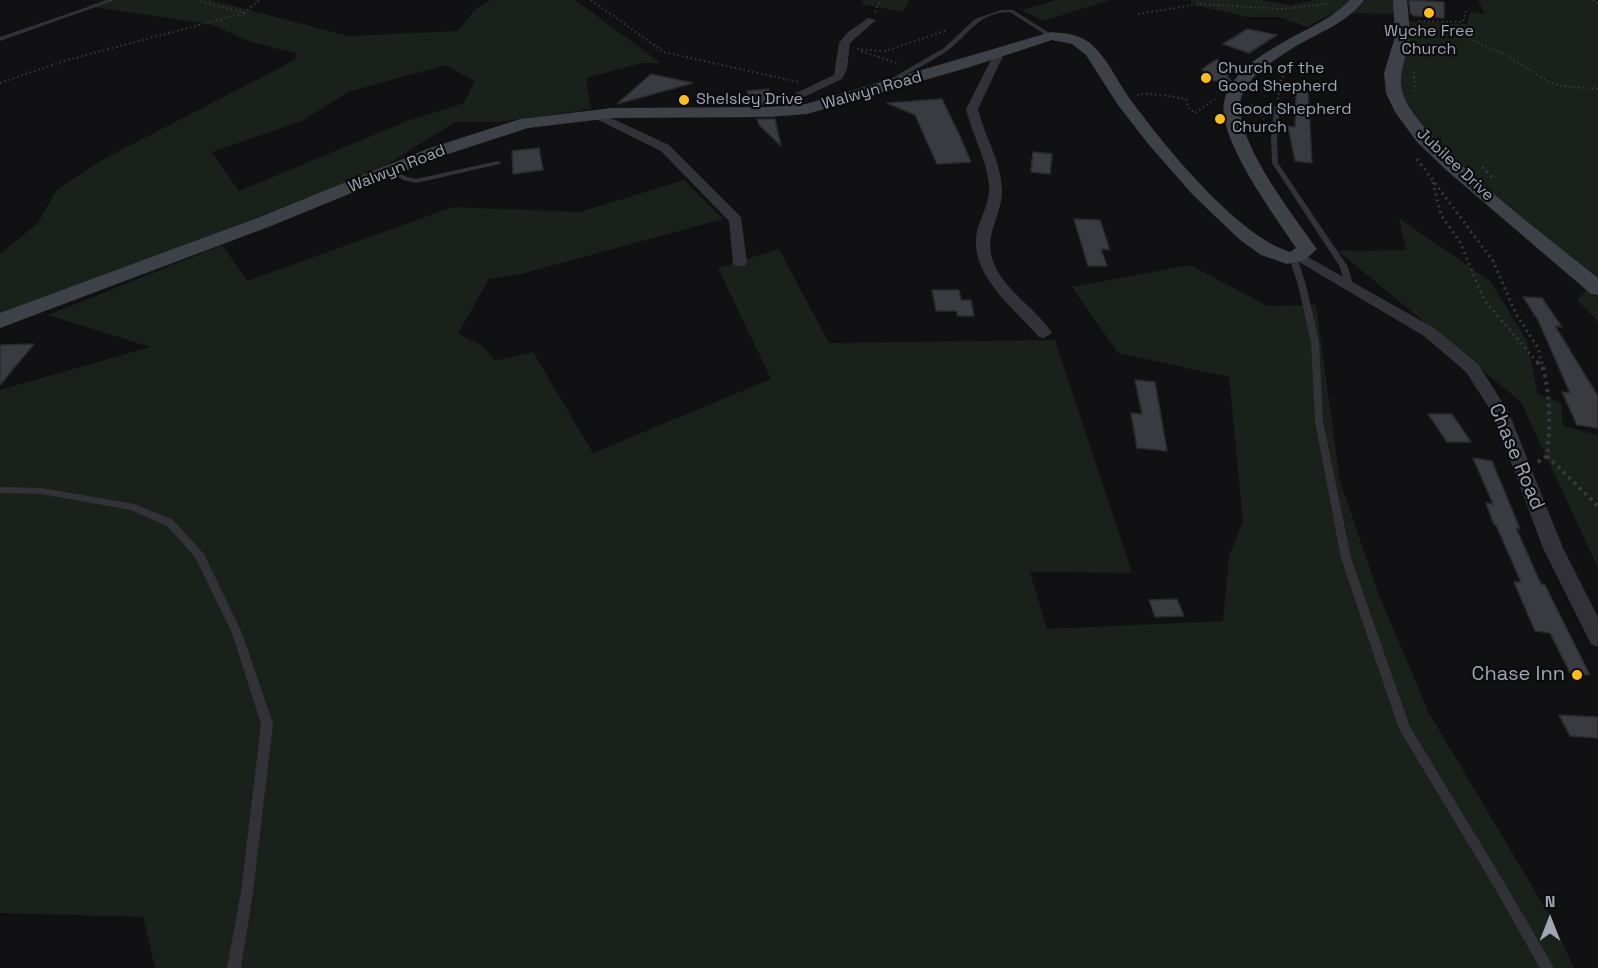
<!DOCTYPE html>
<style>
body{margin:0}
#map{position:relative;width:1598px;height:968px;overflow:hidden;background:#111113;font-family:"Space Grotesk",sans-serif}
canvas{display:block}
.north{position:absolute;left:1520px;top:890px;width:60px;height:60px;-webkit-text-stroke:4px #0c0c0e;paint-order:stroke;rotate:0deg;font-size:16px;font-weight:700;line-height:24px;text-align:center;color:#a1a6b5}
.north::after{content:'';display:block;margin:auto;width:21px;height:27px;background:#a1a6b5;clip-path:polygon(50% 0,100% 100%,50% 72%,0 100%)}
</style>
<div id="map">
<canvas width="1598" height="968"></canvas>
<div class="north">N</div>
</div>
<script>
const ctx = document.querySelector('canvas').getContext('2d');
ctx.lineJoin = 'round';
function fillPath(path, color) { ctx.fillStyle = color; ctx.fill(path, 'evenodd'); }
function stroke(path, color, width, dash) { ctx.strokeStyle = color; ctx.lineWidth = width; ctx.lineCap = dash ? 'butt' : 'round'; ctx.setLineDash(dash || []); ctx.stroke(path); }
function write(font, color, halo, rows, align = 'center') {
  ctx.font = font + ' "Space Grotesk",sans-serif'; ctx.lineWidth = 4.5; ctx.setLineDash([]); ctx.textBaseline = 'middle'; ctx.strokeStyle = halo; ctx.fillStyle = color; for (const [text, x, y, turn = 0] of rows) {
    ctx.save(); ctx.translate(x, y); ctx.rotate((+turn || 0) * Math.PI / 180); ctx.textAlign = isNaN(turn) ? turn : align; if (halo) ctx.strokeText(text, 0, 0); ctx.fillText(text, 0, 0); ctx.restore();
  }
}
const green = new Path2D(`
 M104 0H210L349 36 457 31 477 8 491 0H575L661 63H643L586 78 591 109 499 122H455L380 169 94 281 0 315V254L38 223 56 191 100 161 295 60 296 53 251 42 210 24 86 6ZM445 65 475 81 464 103 407 121 239 191 212 152 302 121 348 92Z
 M863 0H909L903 12 862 4Z
 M1057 0H1110L1043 21 1022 10Z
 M1190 0H1262L1290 5 1315 0H1395L1396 14 1333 13 1307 27 1279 17H1248L1198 6Z
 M1478 0H1598V288L1416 129 1402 93 1399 47 1402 21 1467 24 1470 12 1485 14Z
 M684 180 723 219 521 274 489 279 458 334 483 346 495 361 533 352 593 453 771 379 718 268 779 249 829 343 1055 340 1132 573 1030 572 1047 629 1223 621 1229 556 1243 521 1229 377 1118 353 1072 287 1190 265 1268 306 1316 305 1340 481 1379 595 1429 713 1551 918 1574 968H155L143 917 0 913V390L150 347 48 315 222 245 247 281 453 207 580 212Z
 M1399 218 1490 281 1527 341 1538 394 1561 403 1563 426 1598 435V568L1521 402 1338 251 1406 250Z
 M1587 289 1598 298V322L1577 300Z`);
const building = new Path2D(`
 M1409 0 1444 2V18L1414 16 1410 13Z
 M1247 29 1277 35 1249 53 1223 44Z
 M1217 59 1231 81H1210L1202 69Z
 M651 74 693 83 617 104Z
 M769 89 772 104 752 105 747 91Z
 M1296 92H1308L1312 163 1295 161 1288 126 1295 127Z
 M942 99 959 134 971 162 937 164 915 115 887 103Z
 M757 119H775L781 146 759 125Z
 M539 148 543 170 513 174 512 151Z
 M1033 152 1052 154 1050 174 1031 172Z
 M1074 219 1100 220 1110 250 1101 249 1107 266H1088Z
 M932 290H959L961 300H971L974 316H957V311H936Z
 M1523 297 1542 298 1562 327 1555 326 1598 396V428L1577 425 1562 392 1570 393 1538 320Z
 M34 344 0 385V345Z
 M1135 380 1155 382 1167 451 1137 448 1131 413 1142 414Z
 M1428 414H1452L1471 442H1447Z
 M1473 458 1492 461 1520 529 1516 528 1541 584 1545 585 1590 675 1570 673 1550 633 1535 631 1514 582H1521L1496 525H1494L1486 503 1493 504Z
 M1177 599 1184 616 1155 617 1149 600Z
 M1559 715 1598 717V738L1570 736Z`);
const pathFar2 = new Path2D(`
 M196 0 244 13 259 0
 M591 0 664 52 798 82
 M1593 0 1598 3
 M875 12 880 0
 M1138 14 1199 4 1282 9 1328 4
 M1419 21 1463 22 1466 11
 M1442 22 1472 40 1506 55 1547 81 1561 86 1598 89
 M857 49 885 51 948 30
 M861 51 899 64
 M1414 72 1415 91
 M0 83 64 61 244 13
 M1137 95C1145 92 1176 97 1186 99L1188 107 1195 113 1215 99
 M1278 99 1281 80 1295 60
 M1251 105 1264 119`);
const pathFar1 = new Path2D(`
 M1417 159 1493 261 1516 314 1538 348 1542 364
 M1482 167 1493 178
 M1433 182 1441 215 1460 242 1484 300 1539 364`);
const path = new Path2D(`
 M1537 362 1543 369
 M1547 456 1598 506
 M1538 462 1547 456C1551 423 1550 395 1542 362`);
const service = new Path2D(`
 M108 0H115L0 41V37Z
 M1001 10H1013L1054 36 1049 37 1010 12C978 12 969 35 947 51 928 64 905 74 885 86L880 85 944 48 975 19Z
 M1277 105 1280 107 1277 138 1278 163 1348 267 1353 284 1352 286H1349L1345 284 1340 267 1272 163 1271 138 1274 107Z
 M498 161 501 163 500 164 416 183 403 180 387 171 392 170 407 177 416 179Z
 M1293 255 1297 257 1306 285 1319 342 1323 421 1351 558 1410 727 1501 877 1554 968H1540L1493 885 1399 729 1341 558 1315 421 1311 342 1298 285 1289 257Z
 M0 487 41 488 135 504 173 520 204 554 242 633 273 724 253 892 241 968H227L241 892 261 724 232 633 195 557 167 526 131 510 41 494 0 493Z`);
const minor = new Path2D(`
 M868 18 876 20 850 43 847 69 842 79 802 98 790 113H782L780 111 794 94 834 75 839 43 847 33Z
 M999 51 1004 54 978 109C984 135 1001 161 1002 189 1003 215 983 234 993 261 1004 291 1035 307 1052 333L1044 338 1039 337C1015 309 973 278 976 238 978 219 991 204 989 184 986 158 972 134 966 109L994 54Z
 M590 112H598L669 145 741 217 747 263 745 266H735L733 263 729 221 661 151 590 116Z
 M1299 252 1434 328 1478 364 1509 413 1563 548 1598 617V647L1591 644 1543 548 1493 414 1466 372 1424 336 1294 259V253Z`);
const secondary = new Path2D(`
 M1350 0H1364C1347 23 1320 32 1296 46 1276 59 1251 73 1242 95 1228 134 1295 217 1317 249L1305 260 1287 264 1261 255 1240 240 1193 195 1149 145 1118 105 1086 55 1072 44 1052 40 970 67 807 114 769 117 612 118 528 128 442 156 271 226 0 328V313L257 218 430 148 520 119 612 108 769 107 806 104 1051 32C1064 33 1079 34 1090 43 1108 58 1116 80 1130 99 1164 145 1235 234 1290 252L1296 248C1276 217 1217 139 1224 102 1229 78 1253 60 1272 49 1298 32 1329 22 1350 0Z
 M1393 0H1407C1408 12 1410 25 1409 37 1408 56 1398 70 1402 90 1409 135 1558 245 1598 278V295L1591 294 1446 170 1417 142 1395 112 1386 93 1384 73 1395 37Z`);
const markers = [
 [1429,13,6,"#ffbc1d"],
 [1206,78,6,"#ffbc1d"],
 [684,100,6,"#ffbc1d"],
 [1220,119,6,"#ffbc1d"],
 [1577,675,6,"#ffbc1d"]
];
const farPoinames = [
 ["Wyche Free",1429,32,"center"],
 ["Church",1429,50,"center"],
 ["Church of the",1218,69],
 ["Good Shepherd",1218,87],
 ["Shelsley Drive",696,100],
 ["Good Shepherd",1232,110],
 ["Church",1232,128]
];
const farStreetnames = [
 ["Walwyn Road",872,91,-16],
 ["Jubilee Drive",1455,165,43],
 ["Walwyn Road",397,169,-22]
];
const streetNames = [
 ["Chase Road",1516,457,67]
];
const poiNames = [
 ["Chase Inn",1565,675]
];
fillPath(green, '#19211a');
fillPath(building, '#3a3b41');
stroke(building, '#2b2b2f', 1.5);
stroke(pathFar2, '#37393f', 2, [1.5, 3]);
stroke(pathFar1, '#37393f', 3, [2, 4]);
stroke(path, '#37393f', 4, [3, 4.5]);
fillPath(service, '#323238');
fillPath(minor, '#323238');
fillPath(secondary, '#3f4148');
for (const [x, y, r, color] of markers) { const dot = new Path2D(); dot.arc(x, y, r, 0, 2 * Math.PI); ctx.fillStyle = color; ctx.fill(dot); stroke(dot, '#0c0c0e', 2); }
write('16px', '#a1a6b5', '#0c0c0e', farPoinames, 'left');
write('16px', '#a1a6b5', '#0c0c0e', farStreetnames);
write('20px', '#a1a6b5', '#0c0c0e', streetNames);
write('20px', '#a1a6b5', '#0c0c0e', poiNames, 'right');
</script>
